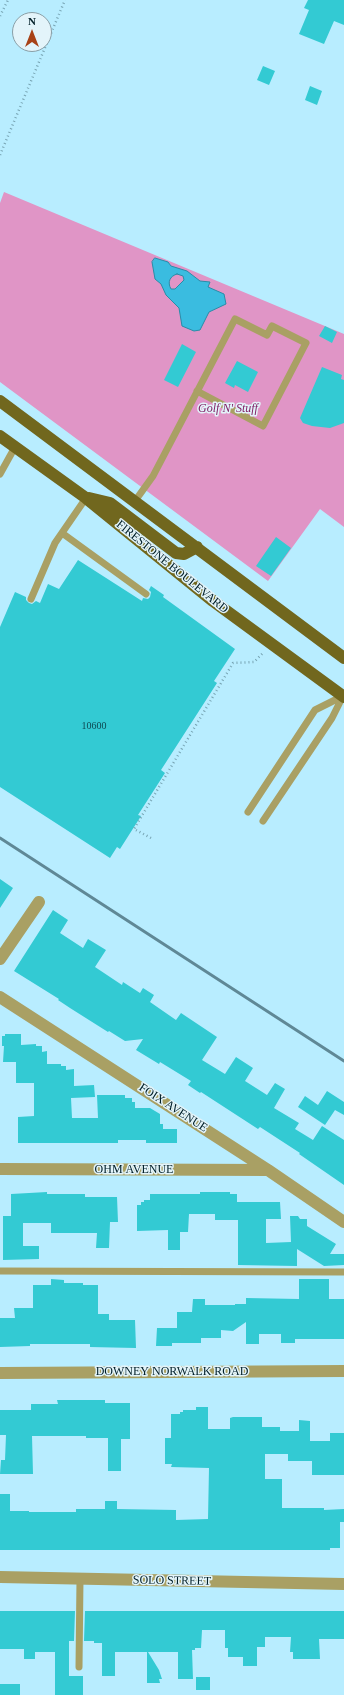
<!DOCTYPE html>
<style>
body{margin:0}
#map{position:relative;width:344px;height:1695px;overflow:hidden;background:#b8edff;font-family:"Times New Roman",serif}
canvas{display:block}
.north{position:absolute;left:12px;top:12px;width:40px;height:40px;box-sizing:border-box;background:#e3f4fa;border:1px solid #899ea6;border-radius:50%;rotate:0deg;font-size:11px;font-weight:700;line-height:16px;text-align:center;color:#011e27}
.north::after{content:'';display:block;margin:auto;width:14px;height:18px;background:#a84217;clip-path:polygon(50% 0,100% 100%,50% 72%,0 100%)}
</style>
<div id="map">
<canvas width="344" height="1695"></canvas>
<div class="north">N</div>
</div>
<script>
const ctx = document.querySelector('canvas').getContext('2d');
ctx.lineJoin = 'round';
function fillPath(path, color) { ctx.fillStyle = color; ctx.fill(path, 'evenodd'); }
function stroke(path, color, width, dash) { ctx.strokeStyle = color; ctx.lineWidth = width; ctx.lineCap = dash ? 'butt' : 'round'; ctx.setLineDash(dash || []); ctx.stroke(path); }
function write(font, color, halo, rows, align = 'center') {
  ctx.font = font + ' "Times New Roman",serif'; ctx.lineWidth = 3; ctx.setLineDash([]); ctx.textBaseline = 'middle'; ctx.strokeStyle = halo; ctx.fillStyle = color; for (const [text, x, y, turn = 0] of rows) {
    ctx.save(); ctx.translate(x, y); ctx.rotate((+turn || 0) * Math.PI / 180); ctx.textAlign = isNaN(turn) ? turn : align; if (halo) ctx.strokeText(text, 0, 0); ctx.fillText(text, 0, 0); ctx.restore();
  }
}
const green = new Path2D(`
 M4 192 344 334V527L320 509 268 581 0 382V203Z`);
const water = new Path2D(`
 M155 258 168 262 171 266 187 271 200 281 210 282 208 287 224 294 226 304 209 312 200 330 194 331 182 326 179 308 166 295 161 284 155 279 152 262ZM177 274 183 276 184 280 175 289H171C167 282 170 276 177 274Z`);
const building = new Path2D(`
 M308 0H344V25L334 21 324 44 299 34 309 10 304 8Z
 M263 66 275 71 269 85 257 80Z
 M310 86 322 91 317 105 305 100Z
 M325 326 337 332 332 343 319 336Z
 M182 344 196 352 178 387 164 380Z
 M237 361 258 372 248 392 235 385 234 388 225 383Z
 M322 367 342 375 341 379 344 380V423L330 428 312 426 303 423 300 418Z
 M276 537 291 548 271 576 256 566Z
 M78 560 142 601 143 598 148 599 150 597 151 592 149 590 151 586 164 595 163 597 235 649 214 681 217 683 161 770 165 773 138 815 141 816 120 849 117 847 110 858 0 787V627L15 592 26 597V600L29 603 32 604 36 601 40 603 48 584 59 589Z
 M0 879 13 888 0 908Z
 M53 910 68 920 60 933 83 948 88 939 106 950 95 967 122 985 123 982 140 993 143 988 154 995 150 1002 176 1020 181 1013 217 1037 202 1060 225 1074 236 1057 253 1068 245 1081 267 1095 275 1083 285 1089 274 1108 299 1123 295 1129 313 1140 322 1126 344 1140V1185L299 1154 300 1153 260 1127 258 1129 201 1092 200 1093 188 1085 191 1081 160 1062 159 1064 136 1050 143 1039 125 1041 109 1031 108 1032 70 1008 58 1000 59 999 14 971Z
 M5 1034H21V1045L36 1044V1046H42V1052L47 1051V1064H61V1066H66V1070L74 1069V1086L94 1085 95 1097 71 1098 72 1118H98L97 1095H125V1098H132V1102H135V1108H150L160 1114V1124H163V1129H177V1143H146V1140H118V1143H18V1117L34 1116V1083H16V1062H3L4 1046H2V1036H5Z
 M327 1091 344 1102V1115L335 1110 325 1125 298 1107 305 1096 318 1105Z
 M47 1192V1194H85V1197H117L118 1222H110L109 1248H96L97 1233H51V1223H23V1246H39V1259L3 1260V1216H11V1194Z
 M200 1192H230V1194H237V1202H280L281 1219H266V1243L291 1242 290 1216H298L300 1219H307V1226L336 1244 330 1254H344V1265L324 1266 297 1249V1266L238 1265V1220H215V1214H189L188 1232H180V1250H168V1230L137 1231V1205H141V1202H144V1200H150V1194H200Z
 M51 1279 64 1280V1283H83V1285H98V1314H109V1320H135L136 1348 90 1347V1344H30V1346L0 1347V1318H15L14 1308H33V1285H51Z
 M299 1279H329V1299H344V1339H295V1343H281V1334H259V1344H246V1322L233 1331 221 1330V1338H201V1343H172V1346H156L157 1328H177V1312H192L193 1299H205V1305H235V1304H246V1298L299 1299Z
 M57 1400H105V1403H130V1439H121V1471H108V1438H86V1436H32L33 1474H0L1 1460H5L6 1435H0V1410H31V1404H58Z
 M196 1407H208V1429H230V1418L233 1417H262V1427H280V1431H299V1420L310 1421V1441H330V1433H344V1475H312V1461H288V1454H265V1479H282V1508H324V1510L344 1509V1522H340V1548H330V1550H0V1494H10V1511H29V1512H76V1509H105V1501H117V1509L176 1510V1520L208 1519 209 1468 171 1467 172 1464H165V1438H171V1414H180V1412H183V1410H196Z
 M0 1611H75L74 1641H69V1676H83V1695H55V1652H35V1659H24V1649H0Z
 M85 1611H344V1639H319L320 1659H293V1652H290L291 1637H265V1647H257V1666H243V1657H228V1648H225V1630H202L201 1648H195V1650H192L193 1679H178V1652H148L159 1670 162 1679H159L160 1683H147V1652H115V1676H102V1643H94V1641H84Z
 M196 1677H210V1690H196Z
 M0 1684H20V1695H0Z`);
const path = new Path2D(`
 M0 16 8 0
 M0 155 65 0
 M151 838 134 829 233 663 254 662 263 653`);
const lane = new Path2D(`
 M0 474 15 447
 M135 501 153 476 235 319 267 335 272 326 306 343 263 426 197 391
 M62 533 146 594
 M31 599 55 543 86 498
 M248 812 315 710 343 696
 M263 821 332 718 343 696
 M0 1271 344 1272
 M79 1667 80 1579`);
const street = new Path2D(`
 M0 959 39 902
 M0 997 268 1170 344 1222
 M0 1169 268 1170
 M0 1373 344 1371
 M0 1577 344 1584`);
const primary = new Path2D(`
 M0 401 344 658
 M0 436 86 498 213 601 344 697
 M89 498 110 503 176 553 184 554 197 547`);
const rail = new Path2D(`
 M0 838 344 1061`);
const numberNames = [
 ["10600",94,726]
];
const parkNames = [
 ["Golf N' Stuff",228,409]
];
const streetNames = [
 ["FIRESTONE BOULEVARD",172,567,39],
 ["FOIX AVENUE",173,1108,33],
 ["OHM AVENUE",134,1170],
 ["DOWNEY NORWALK ROAD",172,1372],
 ["SOLO STREET",172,1581,1]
];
fillPath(green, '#e095c6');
fillPath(water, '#3abce0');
stroke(water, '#298da8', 1);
fillPath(building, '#33cad3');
stroke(path, '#78a5b4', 2.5, [1, 3]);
stroke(lane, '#a9a064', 7);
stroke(street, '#a9a064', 12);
stroke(primary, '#71671e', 12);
stroke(rail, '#5f8896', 3);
write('10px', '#0e4952', null, numberNames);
write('italic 12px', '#812167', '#e3f4fa', parkNames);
write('12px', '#011e27', '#e3f4fa', streetNames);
</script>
